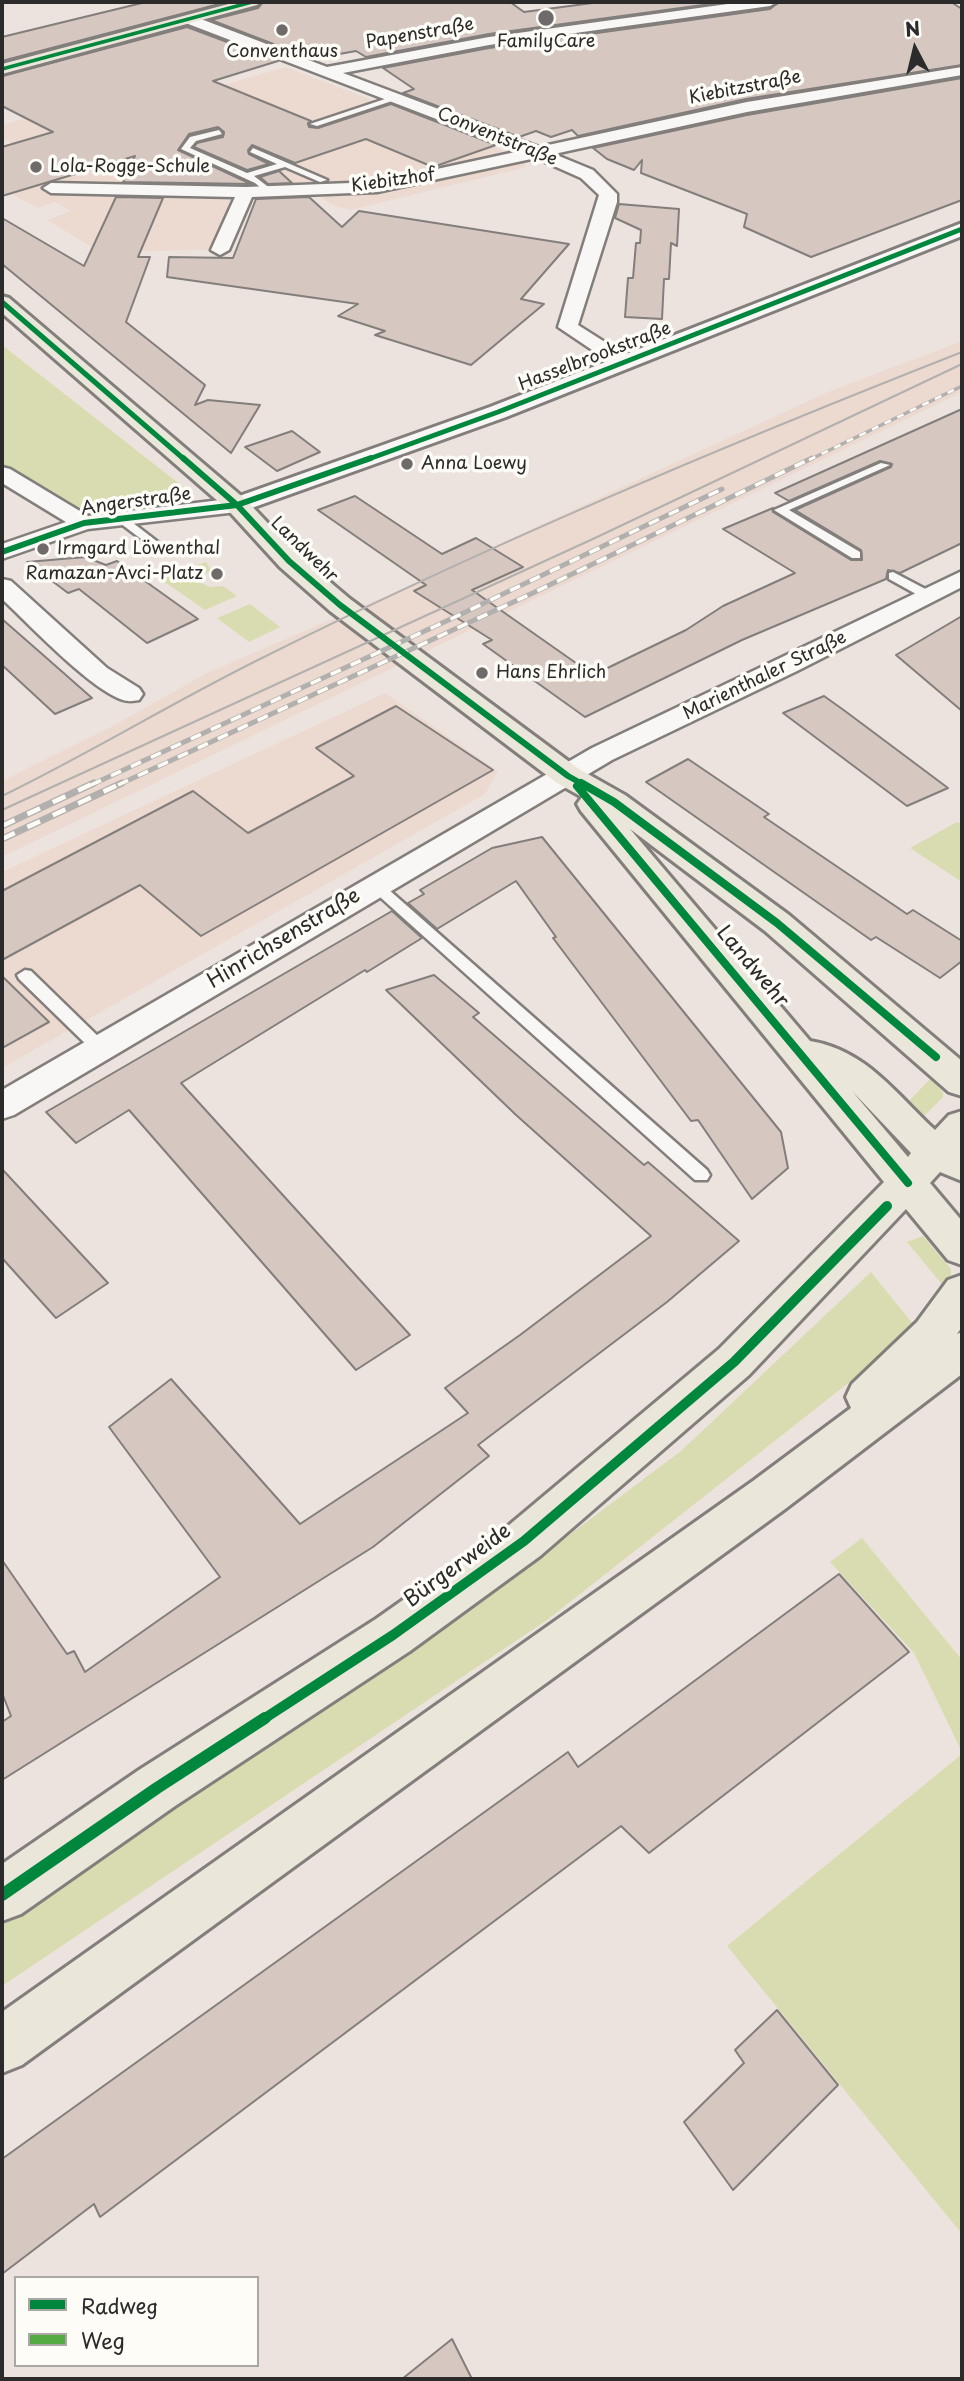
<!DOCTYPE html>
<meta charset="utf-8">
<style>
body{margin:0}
#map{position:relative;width:964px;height:2381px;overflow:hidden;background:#ede3de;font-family:"Playpen Sans",sans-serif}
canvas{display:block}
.frame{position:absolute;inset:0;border:4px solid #2b2b2b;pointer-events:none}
.legend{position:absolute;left:14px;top:2276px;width:245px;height:91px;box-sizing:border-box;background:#fdfcf7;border:2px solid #a9a8a5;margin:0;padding:9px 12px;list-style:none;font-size:21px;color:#2b2b2b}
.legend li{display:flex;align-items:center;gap:14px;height:35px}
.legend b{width:35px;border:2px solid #a9a8a5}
.north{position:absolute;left:880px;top:14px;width:70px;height:70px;-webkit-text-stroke:5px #fdfcf7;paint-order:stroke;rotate:353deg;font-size:19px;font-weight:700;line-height:28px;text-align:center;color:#2b2b2b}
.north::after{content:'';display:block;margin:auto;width:24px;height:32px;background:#2b2b2b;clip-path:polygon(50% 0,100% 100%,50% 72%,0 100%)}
</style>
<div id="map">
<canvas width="964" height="2381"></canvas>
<div class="frame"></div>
<ul class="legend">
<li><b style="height:9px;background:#00873e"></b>Radweg</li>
<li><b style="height:9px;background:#54ab44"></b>Weg</li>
</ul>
<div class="north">N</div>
</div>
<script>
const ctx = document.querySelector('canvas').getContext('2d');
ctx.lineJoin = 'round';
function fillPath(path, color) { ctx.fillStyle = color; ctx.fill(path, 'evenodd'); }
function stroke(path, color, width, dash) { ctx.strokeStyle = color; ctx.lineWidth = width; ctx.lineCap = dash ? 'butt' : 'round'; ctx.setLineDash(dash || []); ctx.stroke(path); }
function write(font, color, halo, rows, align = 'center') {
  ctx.font = font + ' "Playpen Sans",sans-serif'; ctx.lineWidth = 7; ctx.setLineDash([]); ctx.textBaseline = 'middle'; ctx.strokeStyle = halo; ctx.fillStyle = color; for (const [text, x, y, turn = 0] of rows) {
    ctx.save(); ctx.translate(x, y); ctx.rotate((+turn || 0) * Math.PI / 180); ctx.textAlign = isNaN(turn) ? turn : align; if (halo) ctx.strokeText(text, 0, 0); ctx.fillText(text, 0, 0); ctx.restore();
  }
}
const built = new Path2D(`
 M286 67 528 160 523 168 350 210 332 205 317 194 268 196 251 201 232 249 145 251 112 259 47 220 71 211 55 202 38 208 2 189V147L12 143 2 138V125L138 86 171 100Z
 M962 341V392L2 857V781L113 726 207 673 393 593 828 392Z
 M385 693 498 771 485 794 2 1068V872Z`);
const green = new Path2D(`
 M2 345 191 493 175 502 76 511 2 464Z
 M206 562 211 571 202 575 201 583 210 587 223 586 237 596 205 610 156 576 171 569 176 572Z
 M250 604 280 627 249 642 217 618Z
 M957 822 962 824V882L910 848Z
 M930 1079 943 1092V1097L922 1118 907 1103Z
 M923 1236 951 1269 950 1294 907 1242Z
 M871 1272 917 1329 547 1620 2 1986V1923L452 1623 681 1451Z
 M862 1538 962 1660V1752L914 1653 830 1562Z
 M962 1754V2234L727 1946Z`);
const building = new Path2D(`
 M146 2H227L2 61V37Z
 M263 2H510L524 12 600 2H725L489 34 366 57 356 51 328 56 315 51 302 55 211 20 258 8Z
 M779 2H951L962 9V65L746 99 578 136 572 130 551 137 536 131 519 137 403 93 414 89 383 68 489 48 770 9Z
 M187 27 278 61 213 81 311 121 308 123 309 127 318 128 391 104 496 145 433 167 366 139 295 163 252 145 248 150 249 154 269 164 247 170 194 147 197 143 223 137 224 132 218 127 189 134 178 150 251 184 123 182 135 156 2 196V147L53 132 2 106V76Z
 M962 78V200L811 257 744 227 747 214 641 173 642 160 634 170 607 159 593 148 747 115Z
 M279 171 292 183 268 184 260 177Z
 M116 197 163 198 138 257H150L126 322 205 385 195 405 208 400 260 405 231 453 2 264V218L84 266Z
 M309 197 342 227 359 211 569 244 521 299 544 304 471 365 375 335 385 331 338 316 358 304 167 277 169 257 233 258 256 199Z
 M619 204 679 209 677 246 671 243 669 279H664L662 319 625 317 628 278H633L636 243H640L641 230 615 218Z
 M962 409V543L900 573 888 570 886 579 742 640 585 717 483 644 492 640 414 591 426 585 318 510 355 496 442 554 476 538 523 567 472 590 593 675 686 630 723 606 795 573 723 529 773 508V512L851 560H862L861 550 795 510 891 467 892 464 880 461 789 501 775 493Z
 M292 431 320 452 277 471 245 447Z
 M85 557 106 565 117 561 198 619 147 643 79 589 68 593 27 562Z
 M962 616V711L896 655Z
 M2 619 42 654 92 698 55 714 2 665Z
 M824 696 845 711 948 788 907 806 783 713Z
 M396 706 493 770 201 936 140 885 2 960V891L193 791 248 833 354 776 316 748Z
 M688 759 769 814 764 817 907 914 913 910 962 941V961L940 978 876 937 871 940 646 782Z
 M542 837 781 1132 788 1168 752 1199 698 1120 691 1121 553 938 556 937 516 881 437 929 408 903 424 894 420 890 492 848Z
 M392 911 422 938 367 972 365 970 181 1083 410 1335 356 1370 129 1110 76 1143 46 1112Z
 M434 975 479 1013 473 1017 644 1165 648 1162 739 1241 667 1302 478 1445 489 1456 373 1547 2 1780V1722L11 1716 2 1693V1560L67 1654 74 1651 85 1672 220 1577 109 1427 171 1379 300 1524 468 1413 445 1388 520 1335 651 1236 515 1114 386 990Z
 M2 976 49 1022 2 1048Z
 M2 1169 108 1283 56 1318 2 1258Z
 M839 1574 909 1652 649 1853 621 1826 100 2217 94 2204 2 2274V2159L568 1752 578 1767Z
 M777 2010 838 2085 733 2190 684 2122 744 2063 735 2050Z
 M452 2339 472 2379H402Z`);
const service = new Path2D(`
 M394 96 401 98 317 126 310 124Z
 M219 130 222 134 196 141 190 148 247 173 277 164 250 152 253 148 327 180 320 182 285 167 254 176 271 189 268 194 255 183 181 149 190 137Z
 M881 463 890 465 789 510 860 552V558H852L774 510Z
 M116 516H124L163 546 153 548 116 520Z
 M893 572 933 593 935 596 925 599 889 579V573Z
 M375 880 380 882 707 1170 710 1175 707 1180H695L370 888 368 885 370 882Z
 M25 970 31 971 106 1044 108 1048 106 1052H94L19 979 17 975Z`);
const minor = new Path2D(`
 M742 2H777L770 6 489 45 343 73 539 147 747 102 962 67V75L747 112 554 154 593 170 617 194V202L578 325 630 358 633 362 630 366H616L558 327 599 195 581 178 536 158 377 192 252 197 229 250 220 255 211 250 235 197 51 193 43 188 51 183 246 187 377 182 520 151 183 22V16H193L327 67 489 37Z
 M2 467 10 469 88 516 237 498 245 500 248 505 245 510 237 512 88 529 2 559V544L66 522 2 483Z
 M962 571V587L797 671 612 760 14 1115 2 1119V1090L592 748Z
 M2 579 11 581 107 668 139 688 143 694 139 700C133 701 129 702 123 700 90 689 30 625 2 599Z`);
const tertiary = new Path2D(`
 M962 223V236L506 417 246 510 237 512 228 510 225 505 228 500 490 407Z`);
const primary = new Path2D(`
 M236 2H260L257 5 2 74V64Z
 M2 296 9 298 246 500 298 555 350 599 579 769 625 795 789 915 962 1061V1096L949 1092 765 931 630 829 810 1041C866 1050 896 1094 935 1130L949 1115 962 1111V1181L940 1172 930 1183 962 1221V1265L948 1260 906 1209 749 1375 540 1556 410 1651 175 1806 21 1914 2 1921V1864L139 1770 376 1619 508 1526 719 1349 884 1182 581 811 577 804 582 797 557 783 330 611 280 567 228 510 2 313ZM852 1091 911 1153 908 1157Z
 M962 1275V1327L957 1334 962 1332V1374L785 1509 22 2065 2 2073V2012L753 1481 851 1408 846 1397 852 1384 917 1322 948 1280Z`);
const tram = new Path2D(`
 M2 796C88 754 170 704 256 661 485 546 723 446 962 352
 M2 810 595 538 962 364`);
const railFar2 = new Path2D(`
 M809 460 962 386`);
const railFar1 = new Path2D(`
 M91 785 453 618 722 489
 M118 785 535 592 812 458`);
const rail = new Path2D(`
 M2 826 94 783
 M2 839 122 783`);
const cyclewayFar5 = new Path2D(`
 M2 69 252 2`);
const cyclewayFar4 = new Path2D(`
 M2 302 185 460
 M366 460 498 412 962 229`);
const cyclewayFar3 = new Path2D(`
 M183 458 237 505 289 561 340 605 568 776 584 785
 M2 552 84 523 237 505 371 458`);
const cyclewayFar2 = new Path2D(`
 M581 783 614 802 777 923 936 1057
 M577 786 908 1183`);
const cyclewayFar1 = new Path2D(`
 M262 1720 393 1635 524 1541 734 1362 887 1206`);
const cycleway = new Path2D(`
 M2 1895 157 1788 265 1718`);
const markers = [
 [546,18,9,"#6f6b6a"],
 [282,30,7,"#6f6b6a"],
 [36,167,7,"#6f6b6a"],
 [407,464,7,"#6f6b6a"],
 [43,549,7,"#6f6b6a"],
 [217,574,7,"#6f6b6a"],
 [482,673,7,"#6f6b6a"]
];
const farStreetnames = [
 ["Papenstraße",420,34,-10],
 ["Kiebitzstraße",745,88,-11],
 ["Conventstraße",497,137,22],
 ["Kiebitzhof",393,181,-8],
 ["Hasselbrookstraße",595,357,-21],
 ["Angerstraße",136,502,-8],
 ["Landwehr",304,550,44],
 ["Marienthaler Straße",765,676,-26]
];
const farPoinames = [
 ["FamilyCare",546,42,"center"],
 ["Conventhaus",282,52,"center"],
 ["Lola-Rogge-Schule",50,167],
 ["Anna Loewy",421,464],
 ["Irmgard Löwenthal",57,549],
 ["Ramazan-Avci-Platz",203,574,"right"],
 ["Hans Ehrlich",496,673]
];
const streetNames = [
 ["Hinrichsenstraße",284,939,-31],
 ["Landwehr",752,967,50],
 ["Bürgerweide",458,1566,-36]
];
fillPath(built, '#ecd9cf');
fillPath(green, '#d8dcb0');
fillPath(building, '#d6c7c1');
stroke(building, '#827e7c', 2);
stroke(service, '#827e7c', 5);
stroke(minor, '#827e7c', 5);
stroke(tertiary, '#827e7c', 6);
stroke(primary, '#827e7c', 6);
fillPath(service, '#f9f7f5');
fillPath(minor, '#f9f7f5');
fillPath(tertiary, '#f9f7f5');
fillPath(primary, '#eae6da');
stroke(tram, '#b2b0ae', 2);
stroke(railFar2, '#b2b0ae', 3.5);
stroke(railFar1, '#b2b0ae', 5);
stroke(rail, '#b2b0ae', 7);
stroke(railFar2, '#fdfcf7', 2.5, [7]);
stroke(railFar1, '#fdfcf7', 3.5, [11]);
stroke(rail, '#fdfcf7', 4.5, [14]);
stroke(cyclewayFar5, '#00873e', 3.5);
stroke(cyclewayFar4, '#00873e', 5);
stroke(cyclewayFar3, '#00873e', 6);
stroke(cyclewayFar2, '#00873e', 8);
stroke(cyclewayFar1, '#00873e', 10);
stroke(cycleway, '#00873e', 12);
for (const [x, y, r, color] of markers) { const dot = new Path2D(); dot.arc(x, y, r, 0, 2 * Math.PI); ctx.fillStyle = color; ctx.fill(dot); stroke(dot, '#fdfcf7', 2.5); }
write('18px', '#2b2b2b', '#fdfcf7', farStreetnames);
write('18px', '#2b2b2b', '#fdfcf7', farPoinames, 'left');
write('21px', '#2b2b2b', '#fdfcf7', streetNames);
</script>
